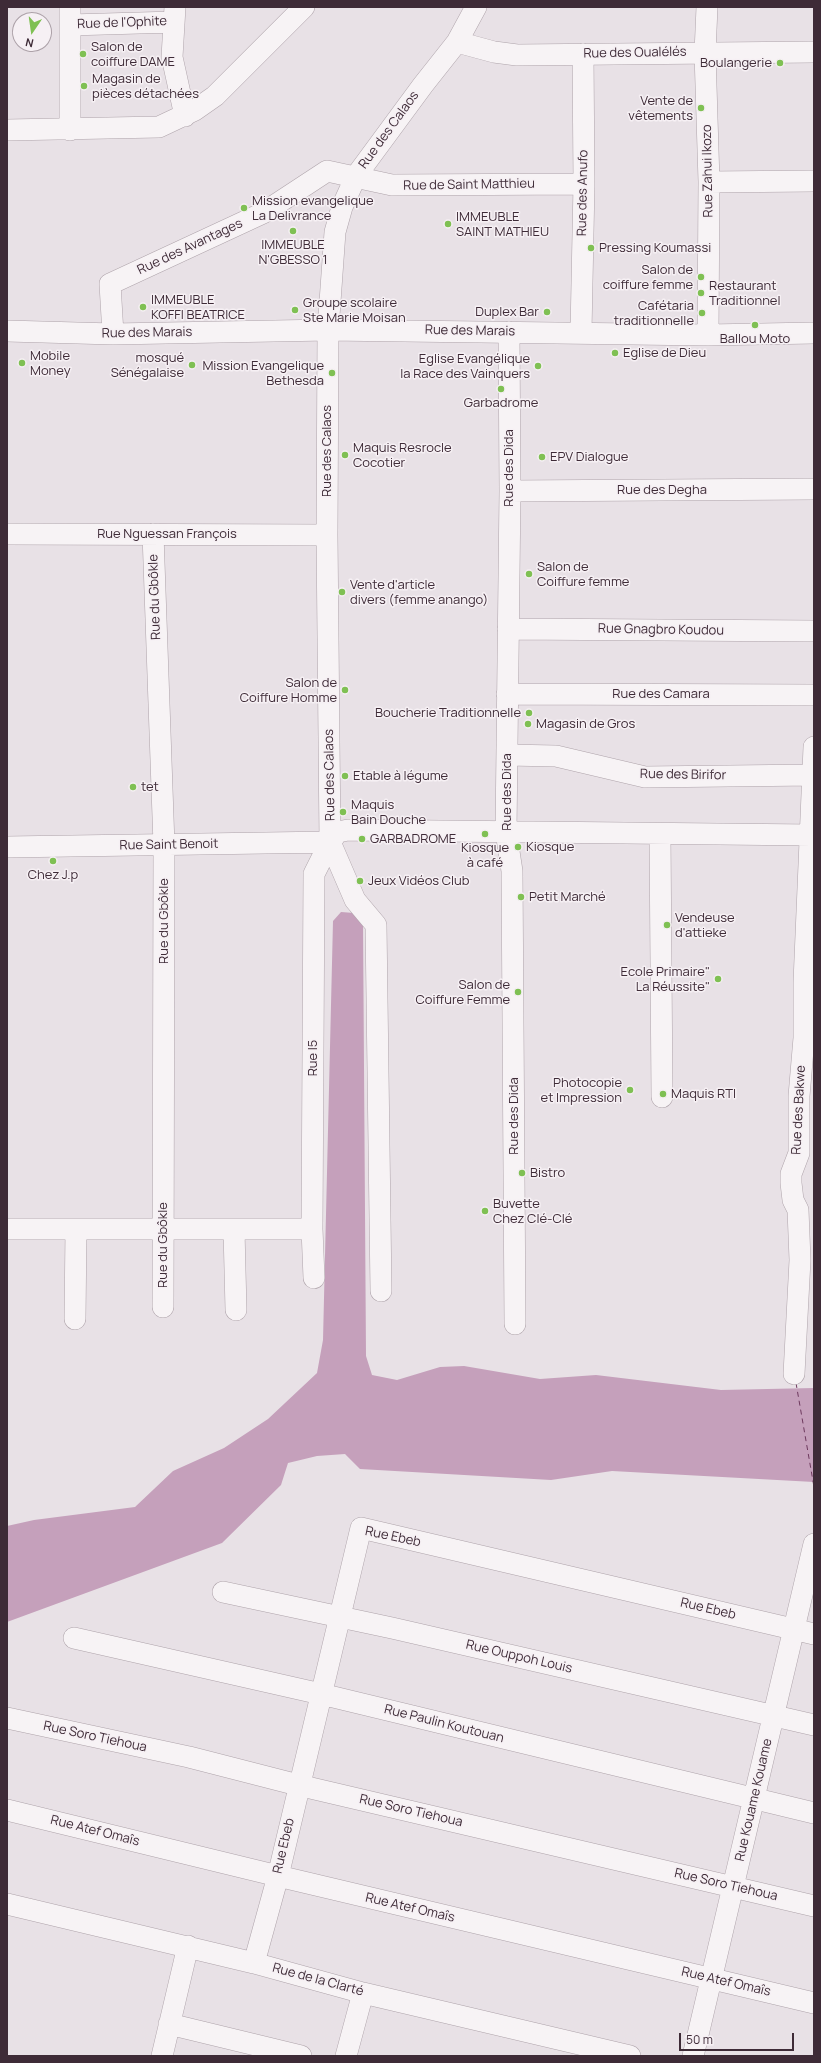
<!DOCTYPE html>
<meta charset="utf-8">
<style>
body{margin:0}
#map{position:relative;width:821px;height:2063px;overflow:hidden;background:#e8e1e6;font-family:Manrope,sans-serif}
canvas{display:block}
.frame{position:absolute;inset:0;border:8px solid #3e2b37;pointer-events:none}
.north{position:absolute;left:12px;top:12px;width:40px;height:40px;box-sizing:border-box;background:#f6f0f4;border:1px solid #aca1a8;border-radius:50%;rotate:193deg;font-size:11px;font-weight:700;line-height:16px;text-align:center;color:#3e2b37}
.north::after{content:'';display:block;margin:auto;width:14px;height:18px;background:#7fc053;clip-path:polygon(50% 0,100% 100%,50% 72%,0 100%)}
.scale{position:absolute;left:679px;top:2033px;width:115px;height:18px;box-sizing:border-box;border:2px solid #3e2b37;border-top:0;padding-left:5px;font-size:12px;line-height:14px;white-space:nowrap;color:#3e2b37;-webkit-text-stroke:3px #f6f0f4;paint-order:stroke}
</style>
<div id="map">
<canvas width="821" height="2063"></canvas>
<div class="frame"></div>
<div class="north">N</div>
<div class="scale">50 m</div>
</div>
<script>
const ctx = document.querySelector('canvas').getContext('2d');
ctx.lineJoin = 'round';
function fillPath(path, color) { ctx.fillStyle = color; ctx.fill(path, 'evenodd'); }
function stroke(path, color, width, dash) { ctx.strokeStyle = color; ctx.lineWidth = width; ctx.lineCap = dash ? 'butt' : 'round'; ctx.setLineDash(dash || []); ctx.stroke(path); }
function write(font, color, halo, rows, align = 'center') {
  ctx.font = font + ' Manrope,sans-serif'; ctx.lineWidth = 3; ctx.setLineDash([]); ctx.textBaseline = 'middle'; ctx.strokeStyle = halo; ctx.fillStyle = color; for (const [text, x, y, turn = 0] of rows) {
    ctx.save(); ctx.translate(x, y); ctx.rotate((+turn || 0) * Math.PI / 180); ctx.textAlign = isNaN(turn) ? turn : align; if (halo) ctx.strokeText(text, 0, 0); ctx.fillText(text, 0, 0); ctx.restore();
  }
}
const water = new Path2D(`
 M341 912 354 913 363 922 366 1356 372 1375 397 1380 440 1367 464 1366 540 1379 596 1375 721 1390 814 1388V1482L612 1471 551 1480 360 1469 345 1454 317 1456 288 1463 281 1485 222 1543 7 1622V1526L34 1520 135 1507 173 1471 224 1448 268 1419 317 1373 323 1340 333 921Z`);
const ferry = new Path2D(`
 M796 1383 814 1487`);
const minor = new Path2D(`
 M175 7 172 57 185 116
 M707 7 705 53 709 182 708 335
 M70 25 174 22
 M457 42 494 52 517 55 814 52
 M7 130 159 127 195 110 215 96 304 7
 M70 130V7
 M709 182 814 181
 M7 331 113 334 328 330 708 335 814 333
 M509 332 510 491 506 832 512 871 515 1324
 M581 332 584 184 583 54
 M113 334 110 284 263 213 327 171 392 185 584 184
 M510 491 814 489
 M7 534 327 535
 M153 534 164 845 163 1307
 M508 629 814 631
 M507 694 814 695
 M507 755 556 756 645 777 813 775
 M660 834 662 1097
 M7 847 330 842
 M7 1229H312
 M234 1230 236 1310
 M314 1278 312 1229 314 874 330 842 338 832 348 830 811 835
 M381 1291 376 925 355 900 330 842 327 535 328 330 335 232 342 207 356 176 423 85 457 42 476 7
 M75 1319 76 1230
 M794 1374 800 1260 798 1210 793 1200 791 1183V1174L799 1153V1096L804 1038V982L814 747
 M223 1592 392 1628 814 1725
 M74 1638 321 1694 814 1813
 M7 1718 189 1757 298 1785 814 1906
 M7 1810 278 1876 814 2003
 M7 1904 254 1963 363 1993 630 2056
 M254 1963 278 1876 361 1528 814 1634
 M169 2024 301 2056
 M162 2056 188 1946
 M346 2056 363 1993
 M693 2056 814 1544`);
const markers = [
 [83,54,4,"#7fc053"],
 [780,63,4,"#7fc053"],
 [84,86,4,"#7fc053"],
 [701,108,4,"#7fc053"],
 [244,208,4,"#7fc053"],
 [448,224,4,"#7fc053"],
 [293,231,4,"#7fc053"],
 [591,248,4,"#7fc053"],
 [701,277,4,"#7fc053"],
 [701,293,4,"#7fc053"],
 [143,307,4,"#7fc053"],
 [295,310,4,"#7fc053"],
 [547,312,4,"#7fc053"],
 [702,313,4,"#7fc053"],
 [755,325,4,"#7fc053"],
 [615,353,4,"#7fc053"],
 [22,363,4,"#7fc053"],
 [192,365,4,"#7fc053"],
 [538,366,4,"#7fc053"],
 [332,373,4,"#7fc053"],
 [501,389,4,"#7fc053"],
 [345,455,4,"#7fc053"],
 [542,457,4,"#7fc053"],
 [529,574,4,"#7fc053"],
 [342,592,4,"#7fc053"],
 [345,690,4,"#7fc053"],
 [529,713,4,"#7fc053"],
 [528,724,4,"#7fc053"],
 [345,776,4,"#7fc053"],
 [133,787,4,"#7fc053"],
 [343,812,4,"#7fc053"],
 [485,834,4,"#7fc053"],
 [362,839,4,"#7fc053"],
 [518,847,4,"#7fc053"],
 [53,861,4,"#7fc053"],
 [360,881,4,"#7fc053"],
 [521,897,4,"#7fc053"],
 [667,925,4,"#7fc053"],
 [718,979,4,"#7fc053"],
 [518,992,4,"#7fc053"],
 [630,1090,4,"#7fc053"],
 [663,1094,4,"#7fc053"],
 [522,1173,4,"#7fc053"],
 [485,1211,4,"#7fc053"]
];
const streetNames = [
 ["Rue de l'Ophite",122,23,-2],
 ["Rue des Oualélés",635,53,-1],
 ["Rue des Calaos",389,130,-54],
 ["Rue Zahui Ikozo",708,171,-91],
 ["Rue de Saint Matthieu",469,185,-1],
 ["Rue des Anufo",583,193,-89],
 ["Rue des Avantages",190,247,-25],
 ["Rue des Marais",470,331,1],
 ["Rue des Marais",147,333,-1],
 ["Rue des Calaos",327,451,-90],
 ["Rue des Dida",509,468,-90],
 ["Rue des Degha",662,490],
 ["Rue Nguessan François",167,534],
 ["Rue du Gbôkle",155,597,-92],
 ["Rue Gnagbro Koudou",661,630,1],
 ["Rue des Camara",661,694],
 ["Rue des Calaos",330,775,-91],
 ["Rue des Birifor",683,775,1],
 ["Rue des Dida",507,792,-90],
 ["Rue Saint Benoit",169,845,-1],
 ["Rue du Gbôkle",164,921,-90],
 ["Rue I5",313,1058,-90],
 ["Rue des Bakwe",799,1110,-87],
 ["Rue des Dida",514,1116,-90],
 ["Rue du Gbôkle",163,1245,-90],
 ["Rue Ebeb",393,1537,12],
 ["Rue Ebeb",708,1609,13],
 ["Rue Ouppoh Louis",519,1657,13],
 ["Rue Paulin Koutouan",444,1724,14],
 ["Rue Soro Tiehoua",95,1737,12],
 ["Rue Kouame Kouame",754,1800,-77],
 ["Rue Soro Tiehoua",411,1811,13],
 ["Rue Atef Omaîs",95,1831,14],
 ["Rue Ebeb",284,1846,-77],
 ["Rue Soro Tiehoua",726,1885,13],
 ["Rue Atef Omaîs",410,1908,13],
 ["Rue de la Clarté",318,1980,15],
 ["Rue Atef Omaîs",726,1982,13]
];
const poiNames = [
 ["Salon de",91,47],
 ["coiffure DAME",91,62],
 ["Boulangerie",772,63,"right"],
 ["Magasin de",92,79],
 ["pièces détachées",92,94],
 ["Vente de",693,101,"right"],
 ["vêtements",693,116,"right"],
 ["Mission evangelique",252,201],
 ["La Delivrance",252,216],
 ["IMMEUBLE",456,217],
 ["SAINT MATHIEU",456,232],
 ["IMMEUBLE",293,245,"center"],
 ["N'GBESSO 1",293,260,"center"],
 ["Pressing Koumassi",599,248],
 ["Salon de",693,270,"right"],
 ["coiffure femme",693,285,"right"],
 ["Restaurant",709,286],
 ["Traditionnel",709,301],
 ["IMMEUBLE",151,300],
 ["KOFFI BEATRICE",151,315],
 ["Groupe scolaire",303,303],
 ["Ste Marie Moisan",303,318],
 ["Cafétaria",694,306,"right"],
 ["traditionnelle",694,321,"right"],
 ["Duplex Bar",539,312,"right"],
 ["Ballou Moto",755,339,"center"],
 ["Eglise de Dieu",623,353],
 ["Mobile",30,356],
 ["Money",30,371],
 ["mosqué",184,358,"right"],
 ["Sénégalaise",184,373,"right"],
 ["Eglise Evangélique",530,359,"right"],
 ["la Race des Vainquers",530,374,"right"],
 ["Mission Evangelique",324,366,"right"],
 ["Bethesda",324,381,"right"],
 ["Garbadrome",501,403,"center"],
 ["Maquis Resrocle",353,448],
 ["Cocotier",353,463],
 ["EPV Dialogue",550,457],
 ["Salon de",537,567],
 ["Coiffure femme",537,582],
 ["Vente d'article",350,585],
 ["divers (femme anango)",350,600],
 ["Salon de",337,683,"right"],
 ["Coiffure Homme",337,698,"right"],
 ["Boucherie Traditionnelle",521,713,"right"],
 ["Magasin de Gros",536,724],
 ["Etable à légume",353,776],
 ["tet",141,787],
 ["Maquis",351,805],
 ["Bain Douche",351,820],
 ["GARBADROME",370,839],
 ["Kiosque",526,847],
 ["Kiosque",485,848,"center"],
 ["à café",485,863,"center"],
 ["Chez J.p",53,875,"center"],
 ["Jeux Vidéos Club",368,881],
 ["Petit Marché",529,897],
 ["Vendeuse",675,918],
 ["d'attieke",675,933],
 ["Ecole Primaire\"",710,972,"right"],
 ["La Réussite\"",710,987,"right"],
 ["Salon de",510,985,"right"],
 ["Coiffure Femme",510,1000,"right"],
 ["Photocopie",622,1083,"right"],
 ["et Impression",622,1098,"right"],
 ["Maquis RTI",671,1094],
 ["Bistro",530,1173],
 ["Buvette",493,1204],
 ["Chez Clé-Clé",493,1219]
];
fillPath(water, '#c5a0bb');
stroke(ferry, '#6e395e', 1, [5, 4]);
stroke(minor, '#aea3aa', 22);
stroke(minor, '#f7f3f5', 21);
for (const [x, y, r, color] of markers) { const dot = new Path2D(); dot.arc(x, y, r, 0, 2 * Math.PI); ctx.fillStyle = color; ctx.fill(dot); stroke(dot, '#f6f0f4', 1.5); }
write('13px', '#3e2b37', '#f6f0f4', streetNames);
write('13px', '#3e2b37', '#f6f0f4', poiNames, 'left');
</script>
